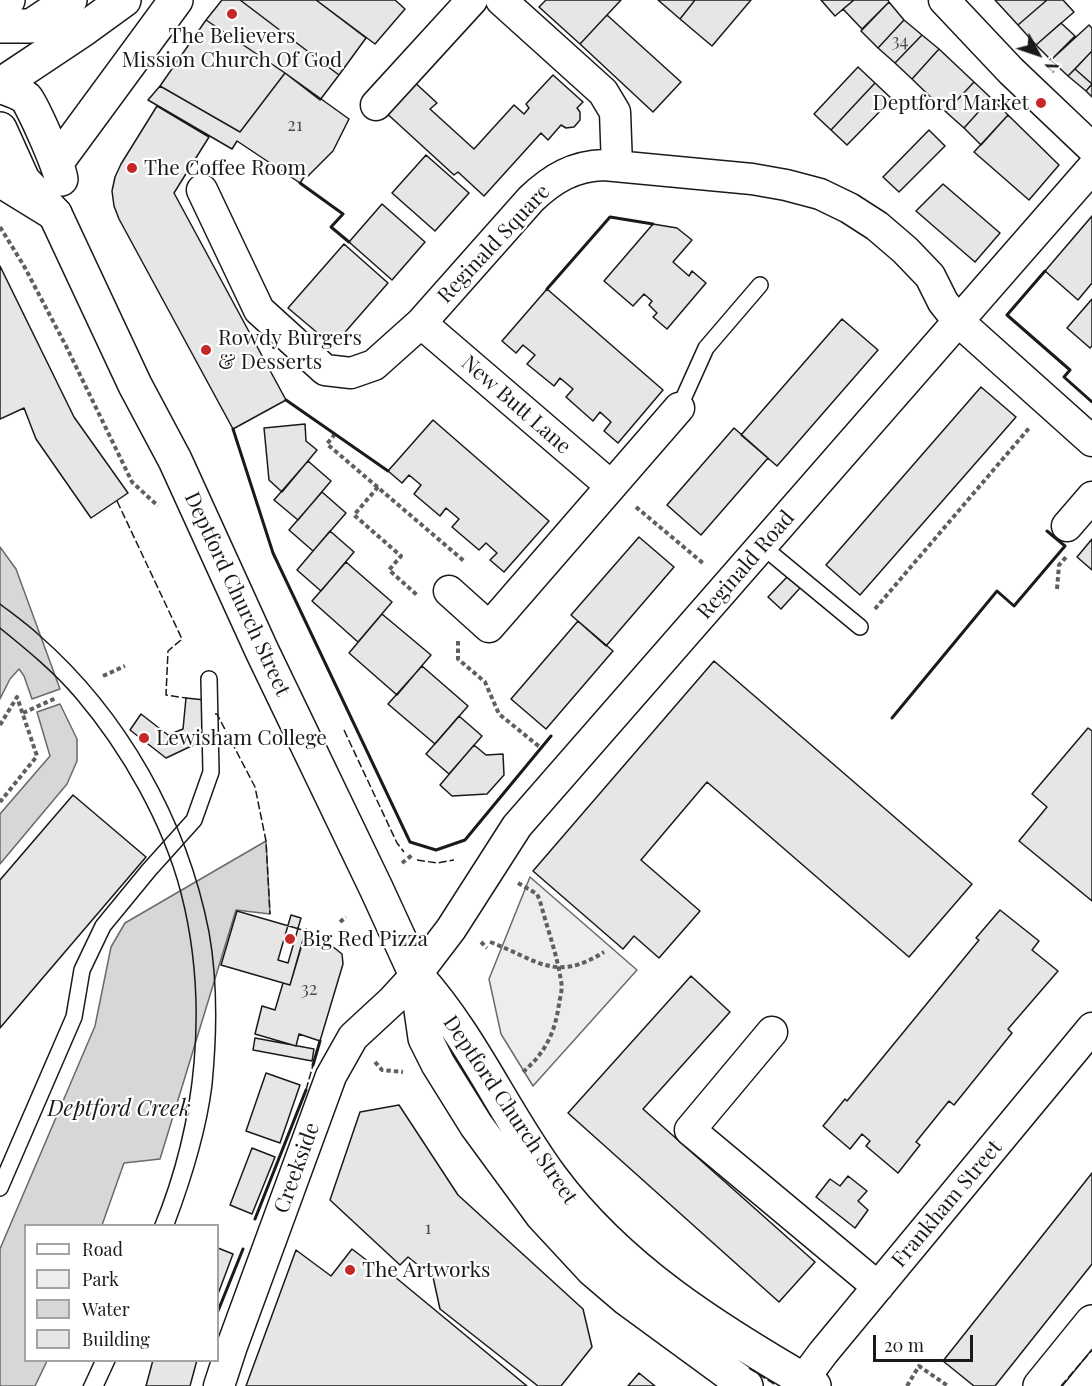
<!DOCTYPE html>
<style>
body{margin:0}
#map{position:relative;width:1092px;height:1386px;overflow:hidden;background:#fff;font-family:"Playfair Display",serif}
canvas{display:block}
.legend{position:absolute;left:24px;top:1224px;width:195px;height:138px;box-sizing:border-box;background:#fff;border:2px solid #a3a3a3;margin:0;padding:8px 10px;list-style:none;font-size:18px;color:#1a1a1a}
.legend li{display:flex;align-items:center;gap:12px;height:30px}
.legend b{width:30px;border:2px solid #a3a3a3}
.north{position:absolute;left:1008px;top:24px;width:60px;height:60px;-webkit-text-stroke:4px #fff;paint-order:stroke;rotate:130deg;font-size:16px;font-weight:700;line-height:24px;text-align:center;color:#1a1a1a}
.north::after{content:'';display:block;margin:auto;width:21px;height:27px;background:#1a1a1a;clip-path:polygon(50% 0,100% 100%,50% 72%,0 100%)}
.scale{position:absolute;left:873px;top:1335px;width:100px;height:27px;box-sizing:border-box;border:3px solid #1a1a1a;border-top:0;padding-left:8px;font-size:18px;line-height:21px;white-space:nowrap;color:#1a1a1a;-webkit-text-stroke:4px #fff;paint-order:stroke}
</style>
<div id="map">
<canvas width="1092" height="1386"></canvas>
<ul class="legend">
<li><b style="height:8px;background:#fff"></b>Road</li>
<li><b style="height:16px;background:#ededed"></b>Park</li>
<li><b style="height:16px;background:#d7d7d7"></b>Water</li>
<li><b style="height:16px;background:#e6e6e6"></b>Building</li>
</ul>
<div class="north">N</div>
<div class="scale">20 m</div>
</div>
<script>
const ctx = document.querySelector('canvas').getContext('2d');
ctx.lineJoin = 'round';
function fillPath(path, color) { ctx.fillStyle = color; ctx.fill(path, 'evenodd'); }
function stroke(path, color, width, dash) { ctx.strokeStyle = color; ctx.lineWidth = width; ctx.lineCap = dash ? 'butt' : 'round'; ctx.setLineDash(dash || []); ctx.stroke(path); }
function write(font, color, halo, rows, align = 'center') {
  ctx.font = font + ' "Playfair Display",serif'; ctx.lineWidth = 4.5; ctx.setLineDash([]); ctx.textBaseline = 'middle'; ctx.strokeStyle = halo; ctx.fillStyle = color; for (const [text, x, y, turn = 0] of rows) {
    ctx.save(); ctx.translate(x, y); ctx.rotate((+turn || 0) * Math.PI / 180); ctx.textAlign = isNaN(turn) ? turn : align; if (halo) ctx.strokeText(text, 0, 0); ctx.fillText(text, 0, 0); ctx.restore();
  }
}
const green = new Path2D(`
 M530 877 637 970 533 1086 501 1034 489 979Z`);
const water = new Path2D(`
 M0 547 16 569 60 689 32 699 24 676 19 669 10 679 0 699Z
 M60 704 77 739V761L67 784 0 864V814L50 756 37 712Z
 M266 841 270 914 236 910 160 1159 124 1163 102 1225 26 1226V1360L47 1361 35 1386H0V1249L95 1026 111 947 125 923Z`);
const building = new Path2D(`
 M222 0H240L339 75 320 100 285 73 206 20Z
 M240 0H316L366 38 339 75Z
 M316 0H395L405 9 375 44Z
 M546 0H621L580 44 539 7Z
 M658 0H695L680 19Z
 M695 0H751L712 46 680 19Z
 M821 0H854L835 16Z
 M854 0H888L889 2 862 29 843 9Z
 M995 0H1047L1018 25Z
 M1047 0H1063L1074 12 1036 45 1018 25Z
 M889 2 904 20 878 48 861 31Z
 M607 15 681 82 653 112 580 44Z
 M206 20 285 73 240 132 160 86Z
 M904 20 922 35 895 63 878 48Z
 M1061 23 1075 36 1051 60 1036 45Z
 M1089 25 1092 28V51L1068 76 1051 60Z
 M922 35 939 49 912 79 895 63Z
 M939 49 974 82 946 112 912 79Z
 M1091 52 1092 53V84L1075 69Z
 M858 67 875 83 831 130 814 114Z
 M1075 69 1092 84 1086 91 1068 76Z
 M285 73 349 119 333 151 308 176 306 174 300 183 237 141 232 149 148 100 160 86 240 132Z
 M553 75 583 102 577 108 580 112V120L574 127 566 128 561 125 548 140 541 133 484 196 458 172 454 175 383 110 411 79 437 103 430 109 474 149 514 105 524 114 529 108 526 104Z
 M974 82 991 98 964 128 946 112Z
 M875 83 892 99 847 145 831 130Z
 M1092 84V97L1086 91Z
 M991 98 1008 115 981 145 964 128Z
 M157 106 209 137 174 193 286 400 233 429 119 219 114 206 112 191 115 177 121 164Z
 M1008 115 1059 165 1029 200 974 152Z
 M929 130 945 146 899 192 883 177Z
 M426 155 469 193 435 231 392 193Z
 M943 184 1000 233 975 262 916 211Z
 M382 204 425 242 392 280 349 242Z
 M1092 216V283L1078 300 1045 271Z
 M653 224 677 228 692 240 673 262 689 276 692 271 706 283 667 329 653 317 657 313 649 305 652 301 644 294 633 306 604 281Z
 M344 244 388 283 333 346 288 308Z
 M0 266 74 417 128 493 91 518 36 439 24 408 0 419Z
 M547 289 663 390 618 443 604 431 611 422 600 412 593 421 566 397 573 389 560 378 554 386 527 364 535 355 523 345 516 353 502 341Z
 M1092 299V346L1090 348 1067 328Z
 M842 319 878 350 777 466 741 435Z
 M981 387 1016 417 860 595 826 565Z
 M433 420 549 521 504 572 490 560 497 553 486 543 479 550 452 527 459 519 446 508 440 516 414 494 421 485 409 475 402 483 388 471Z
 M305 424 306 441 317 450 282 492 269 480 264 428Z
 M734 428 768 458 701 535 667 505Z
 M308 461 331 481 298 520 274 500Z
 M322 492 346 513 313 551 289 530Z
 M330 531 354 552 321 591 297 570Z
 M639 537 674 567 606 646 571 615Z
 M1092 539V570L1077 557Z
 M346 562 392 602 358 642 312 601Z
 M787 577 800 588 781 609 768 597Z
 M382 614 431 655 397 695 349 653Z
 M578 621 613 651 546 729 511 699Z
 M714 661 972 884 909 957 707 782 641 860 700 911 659 958 634 936 623 949 533 871Z
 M422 666 468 706 435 744 388 704Z
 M186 698 205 700 200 742 166 758 130 730 141 714 168 735 183 729Z
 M459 716 482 736 449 774 426 754Z
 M1088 728 1092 731V901L1019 841 1047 807 1032 794Z
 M474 745 486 755 503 754 504 775 487 794 452 796 440 785Z
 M73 795 146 857 0 1028V880Z
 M1000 910 1039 941 1032 950 1058 971 1008 1029 1012 1033 954 1105 949 1101 916 1142 920 1145 898 1173 866 1146 870 1141 862 1134 850 1149 823 1126 845 1099 847 1101 979 940 976 938Z
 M237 911 306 931 290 985 221 965Z
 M291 915 301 918 288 963 278 960Z
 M306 929 322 938 342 954 343 964 320 1041 299 1034 296 1046 255 1034 262 1006 275 1010 283 983 290 985Z
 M691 976 730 1012 643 1109 815 1262 779 1302 568 1113Z
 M255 1038 314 1049 312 1061 253 1050Z
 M266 1073 300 1085 280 1143 246 1131Z
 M399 1105 458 1195 583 1309 592 1347 561 1386H538L440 1309 433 1277 408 1257 400 1265 330 1200 360 1112Z
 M252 1148 275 1157 252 1214 230 1205Z
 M1092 1173V1264L995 1386H974L943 1361Z
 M848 1176 867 1191 858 1201 868 1210 855 1228 816 1197 830 1179 840 1186Z
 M218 1248 233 1254 218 1294Z
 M352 1249 386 1275 389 1272 527 1386H246L296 1250 331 1276Z
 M153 1360H197L190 1386H146Z
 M639 1373 655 1386H628Z`);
const path = new Path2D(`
 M0 227 24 266 66 346 132 482 158 506
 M335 434 327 444 464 561
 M378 487 354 515 401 556 389 570 417 595
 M636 507 704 564
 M1057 589 1059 565 1067 556
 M875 609 1030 427
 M458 641V659L485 682 499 714 541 748
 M103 676 125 666
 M23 713 56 698
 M0 725 17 697 37 756 0 802
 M402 863 412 855
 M518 883 537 894 540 901C547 928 557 954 561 981 563 989 560 997 559 1004 555 1033 545 1053 523 1072
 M340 922 346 917
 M481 942 487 948
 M490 942C538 960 555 983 604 952
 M375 1062 382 1070 403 1072
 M907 1386 919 1366 948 1386`);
const service = new Path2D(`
 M679 408 706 348 760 285
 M762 546 860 627
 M0 1188 74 1017 82 970 103 926 149 870 194 820 211 772 209 679`);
const minor = new Path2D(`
 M501 0 603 92 615 112 617 166
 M944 0 1011 71 1092 148
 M376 105 472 0
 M202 190 259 310 325 370 351 373 374 365 421 323 531 199C553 178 574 166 604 165L752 179 786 185 820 194 849 208 877 226 905 250 930 276 943 302 958 321 1092 441
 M421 323 611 486
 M1067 526 1092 497
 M449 591 489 627 679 408
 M772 1032 690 1130 878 1287
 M803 1380 823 1353 1092 1028
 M219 1386 232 1346 331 1076 353 1037 393 1000 416 975 451 929 517 826 1092 168`);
const tertiary = new Path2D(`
 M1040 1386 1092 1322`);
const primary = new Path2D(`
 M0 26H31L70 0
 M0 86C7 89 19 92 26 98 32 104 62 172 61 179
 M0 129 23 180 55 214 135 385 175 460 262 651 376 888 416 975 425 1038 438 1064 476 1125 542 1215 593 1270 627 1299 746 1386
 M57 162 176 0
 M417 976C472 1037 503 1112 551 1177 619 1269 717 1330 814 1386`);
const trunk = new Path2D(`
 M0 5 8 0
 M0 85 84 29 124 0
 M0 180 55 214`);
const tram = new Path2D(`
 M0 604C13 614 27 624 39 635 126 711 187 819 209 932 218 982 217 1035 212 1086 206 1133 191 1181 174 1226
 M0 628C26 649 54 672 76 698 122 752 163 824 181 893 209 1002 197 1122 154 1226
 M83 1386 95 1360
 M104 1386 116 1360`);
const fence = new Path2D(`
 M117 501 182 639 168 651 166 695 186 698
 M215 714H217L255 787 266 841 270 914
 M344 730 397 843 404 852
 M417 860 437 863 454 860
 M306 1090 313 1065
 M749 1368 777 1386
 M1061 1386 1092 1350`);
const wall = new Path2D(`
 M300 183 343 214 331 227 349 242
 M1045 271 1007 315 1070 370 1064 377 1092 402
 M547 289 610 217 653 224
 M286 400 388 471
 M233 429 273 553 410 842 436 850 465 840 551 736
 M892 718 997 591 1014 606 1065 546 1047 531
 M313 1065 320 1041
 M255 1219 306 1090
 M218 1311 243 1249`);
const markers = [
 [232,14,6,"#c62828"],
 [1041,103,6,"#c62828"],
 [132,168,6,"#c62828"],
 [206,350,6,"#c62828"],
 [144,738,6,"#c62828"],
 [290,939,6,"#c62828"],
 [350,1270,6,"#c62828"]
];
const numberNames = [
 ["34",900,41],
 ["21",295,125],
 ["32",309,989],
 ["1",428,1228]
];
const poiNames = [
 ["The Believers",232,36,"center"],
 ["Mission Church Of God",232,60,"center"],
 ["Deptford Market",1029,103,"right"],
 ["The Coffee Room",144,168],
 ["Rowdy Burgers",218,338],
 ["& Desserts",218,362],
 ["Lewisham College",156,738],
 ["Big Red Pizza",302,939],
 ["The Artworks",362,1270]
];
const streetNames = [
 ["Reginald Square",494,244,-47],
 ["New Butt Lane",516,405,41],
 ["Reginald Road",746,565,-49],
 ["Deptford Church Street",237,594,65],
 ["Deptford Church Street",510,1110,56],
 ["Creekside",297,1168,-70],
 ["Frankham Street",947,1204,-50]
];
const waterNames = [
 ["Deptford Creek",119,1109]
];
fillPath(green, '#ededed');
stroke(green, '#6a6a6a', 1.5);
fillPath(water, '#d7d7d7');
stroke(water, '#6a6a6a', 1.5);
fillPath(building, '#e6e6e6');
stroke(building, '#1a1a1a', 1.5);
stroke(service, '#1a1a1a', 18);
stroke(minor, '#1a1a1a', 33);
stroke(tertiary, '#1a1a1a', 36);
stroke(primary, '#1a1a1a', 36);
stroke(trunk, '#1a1a1a', 36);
stroke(path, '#5f5f5f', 4, [4.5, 3]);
stroke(service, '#fff', 15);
stroke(minor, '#fff', 30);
stroke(tertiary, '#fff', 33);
stroke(primary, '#fff', 33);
stroke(trunk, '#fff', 33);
stroke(tram, '#1a1a1a', 1.5);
stroke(fence, '#1a1a1a', 1.5, [8, 3]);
stroke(wall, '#1a1a1a', 3);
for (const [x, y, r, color] of markers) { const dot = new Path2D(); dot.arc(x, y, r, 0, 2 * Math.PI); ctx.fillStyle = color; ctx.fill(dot); stroke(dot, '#fff', 2); }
write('18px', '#4d4d4d', null, numberNames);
write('21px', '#1a1a1a', '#fff', poiNames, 'left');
write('21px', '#1a1a1a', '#fff', streetNames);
write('italic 22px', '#1a1a1a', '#fff', waterNames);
</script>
